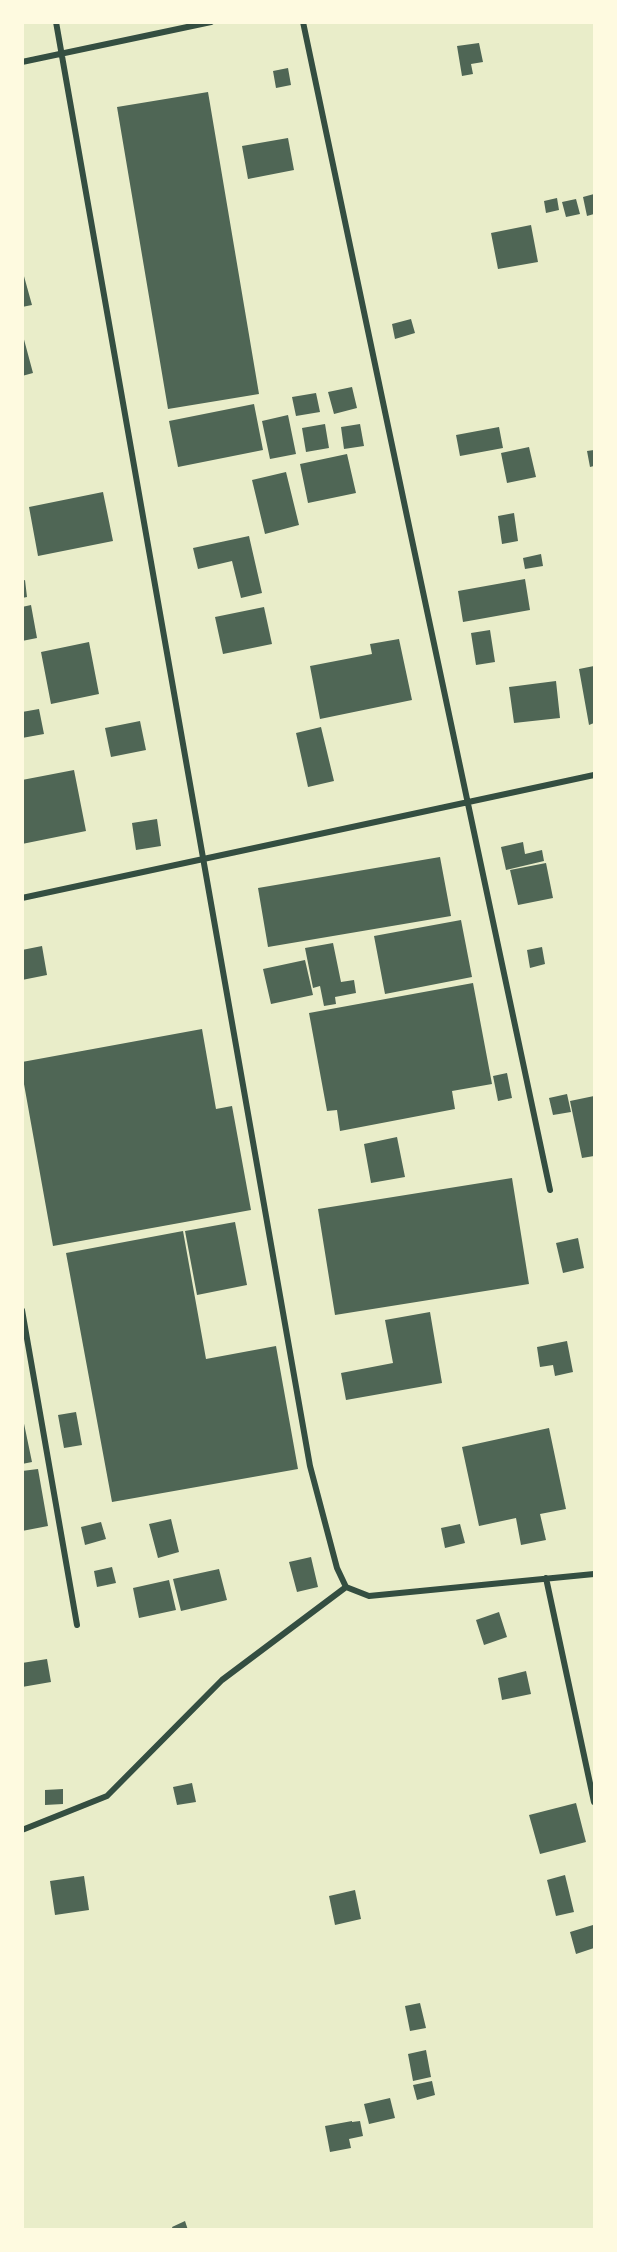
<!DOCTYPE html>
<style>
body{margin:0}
#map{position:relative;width:617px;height:2252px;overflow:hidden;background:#e9edc9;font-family:"PT Sans Narrow",sans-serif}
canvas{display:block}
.frame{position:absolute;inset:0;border:24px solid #fefae0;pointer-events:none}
</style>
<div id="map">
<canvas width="617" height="2252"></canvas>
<div class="frame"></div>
</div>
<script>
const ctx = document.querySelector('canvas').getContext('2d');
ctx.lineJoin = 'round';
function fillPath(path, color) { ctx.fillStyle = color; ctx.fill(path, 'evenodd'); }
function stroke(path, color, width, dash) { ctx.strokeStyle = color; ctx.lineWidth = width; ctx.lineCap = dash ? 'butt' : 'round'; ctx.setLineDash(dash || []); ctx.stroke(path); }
const building = new Path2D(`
 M479 43 483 62 471 64 473 74 462 76 457 46Z
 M288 68 291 85 276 88 273 71Z
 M208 92 259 394 168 409 117 107Z
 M288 138 294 170 248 179 242 146Z
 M594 194V214L587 216 583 197Z
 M557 198 559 210 546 213 544 201Z
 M576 199 580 214 566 217 562 202Z
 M531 225 538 262 498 269 491 233Z
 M22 269 32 305 22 307Z
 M411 319 415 333 395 339 392 324Z
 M22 332 33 373 22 376Z
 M352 387 357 408 334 414 328 392Z
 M316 393 320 412 296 416 292 397Z
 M254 404 263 450 178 467 169 421Z
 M288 415 296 454 270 459 262 421Z
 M325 424 329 448 306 452 302 428Z
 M360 424 364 446 344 449 341 427Z
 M499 427 503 448 460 456 456 435Z
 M529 447 536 477 507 483 501 453Z
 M594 450V466L590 467 587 451Z
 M347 454 356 493 308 503 300 464Z
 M286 472 299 525 265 534 252 480Z
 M103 492 113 541 38 556 29 507Z
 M514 513 518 541 502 544 498 516Z
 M249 536 262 593 241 598 232 561 198 569 193 548Z
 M541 554 543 566 525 569 523 558Z
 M525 579 530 610 463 622 458 591Z
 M25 580 27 597 22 598V581Z
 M31 605 37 638 22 641V607Z
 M264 607 272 644 223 654 215 617Z
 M490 630 495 662 476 665 471 633Z
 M399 639 412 700 320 719 310 666 372 654 370 644Z
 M89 642 99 694 51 704 41 652Z
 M594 666V723L589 725 579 669Z
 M556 681 560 718 514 723 509 687Z
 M39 709 44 734 22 738V712Z
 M140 721 146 750 111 757 105 728Z
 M321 727 334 781 308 787 296 733Z
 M74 770 86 831 22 844V780Z
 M157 819 161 846 136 850 132 823Z
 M523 842 525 854 542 850 544 861 506 870 501 847Z
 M440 857 451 916 268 947 258 888Z
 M546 863 553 898 518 905 510 870Z
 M461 920 472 977 385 994 374 936Z
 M333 943 341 982 354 980 356 993 335 997 336 1004 324 1006 320 986 313 988 305 948Z
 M42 946 47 975 22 980V950Z
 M542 947 545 964 530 968 527 950Z
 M305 960 313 995 271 1004 263 969Z
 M473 983 492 1084 452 1091 455 1109 340 1131 337 1110 327 1111 309 1013Z
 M202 1029 216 1109 232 1106 251 1210 53 1246 22 1073V1062Z
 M507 1073 512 1098 498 1101 493 1076Z
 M567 1094 571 1112 553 1115 549 1098Z
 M594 1096V1156L582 1158 570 1101Z
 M397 1137 405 1177 371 1183 364 1144Z
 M512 1178 529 1284 335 1315 318 1209Z
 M235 1222 247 1285 197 1295 185 1231Z
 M183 1231 206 1359 276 1346 298 1469 112 1502 66 1253Z
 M578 1238 584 1268 563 1273 556 1243Z
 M430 1312 442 1383 346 1400 341 1373 393 1363 385 1320Z
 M567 1341 573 1372 555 1376 553 1365 540 1367 537 1347Z
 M76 1412 82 1445 64 1448 58 1415Z
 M22 1414 32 1462 22 1464Z
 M549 1428 566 1509 540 1514 546 1540 521 1545 516 1518 479 1526 462 1447Z
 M38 1469 48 1526 22 1531V1471Z
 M171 1519 179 1552 158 1558 149 1524Z
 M101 1522 106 1539 85 1545 81 1527Z
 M460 1524 465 1543 445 1548 441 1528Z
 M311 1557 318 1587 297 1592 289 1562Z
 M112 1567 116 1583 97 1587 94 1571Z
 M219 1569 227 1600 181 1611 173 1579Z
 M169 1580 176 1610 139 1618 133 1588Z
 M499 1612 507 1637 484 1645 476 1620Z
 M47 1659 51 1682 22 1687V1663Z
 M526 1671 531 1694 502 1700 498 1678Z
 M192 1783 196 1802 177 1805 173 1787Z
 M63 1789V1804L45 1805V1790Z
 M576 1803 586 1842 540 1854 529 1815Z
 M565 1875 574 1912 556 1916 547 1880Z
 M84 1876 89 1910 55 1915 50 1881Z
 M355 1890 361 1919 335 1925 329 1896Z
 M593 1925 594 1948 576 1954 570 1932Z
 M420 2003 426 2028 410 2031 405 2006Z
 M426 2050 431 2077 413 2081 408 2054Z
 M432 2081 435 2095 417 2100 413 2085Z
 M390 2098 395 2118 369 2124 364 2104Z
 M352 2121V2122L360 2121 363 2136 349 2139 351 2148 330 2152 325 2126Z
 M185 2221 188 2230H173L172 2227Z`);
const minor = new Path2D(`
 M56 22 310 1466 337 1568 346 1587 369 1596 594 1574
 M303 22C383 412 469 800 550 1190
 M22 62 211 22
 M22 898 594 775
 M22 1310 77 1625
 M546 1578 594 1802
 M22 1830 107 1796 222 1680 346 1587`);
fillPath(building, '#4f6655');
stroke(minor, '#344e41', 6);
</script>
